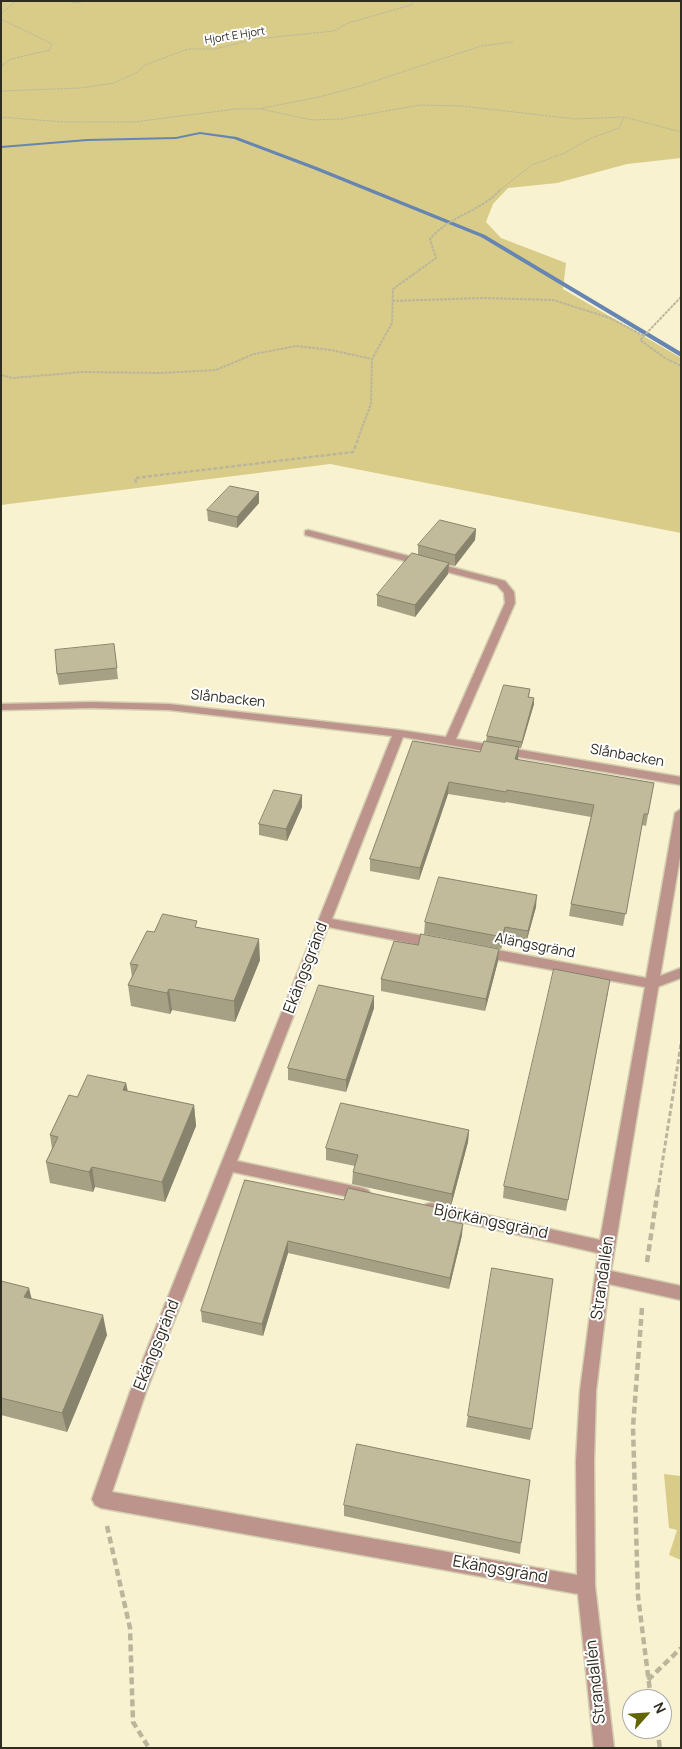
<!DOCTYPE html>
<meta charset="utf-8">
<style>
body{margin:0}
#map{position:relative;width:682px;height:1749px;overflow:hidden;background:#f8f2d0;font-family:Manrope,sans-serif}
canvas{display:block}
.frame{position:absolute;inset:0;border:2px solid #2f2d20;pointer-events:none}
.north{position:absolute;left:622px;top:1689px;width:50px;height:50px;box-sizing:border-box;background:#fff;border:1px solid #acaba6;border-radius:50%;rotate:64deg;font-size:14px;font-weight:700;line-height:20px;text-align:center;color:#2f2d20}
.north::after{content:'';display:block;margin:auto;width:18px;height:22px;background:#626601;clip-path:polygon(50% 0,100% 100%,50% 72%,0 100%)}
</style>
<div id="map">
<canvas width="682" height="1749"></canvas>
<div class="frame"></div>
<div class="north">N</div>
</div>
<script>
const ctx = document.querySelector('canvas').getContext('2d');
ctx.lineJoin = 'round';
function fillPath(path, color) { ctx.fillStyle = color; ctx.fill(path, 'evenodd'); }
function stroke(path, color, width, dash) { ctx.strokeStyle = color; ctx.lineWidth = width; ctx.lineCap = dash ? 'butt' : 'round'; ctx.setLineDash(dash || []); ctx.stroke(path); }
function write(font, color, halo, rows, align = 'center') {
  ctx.font = font + ' Manrope,sans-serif'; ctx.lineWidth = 4; ctx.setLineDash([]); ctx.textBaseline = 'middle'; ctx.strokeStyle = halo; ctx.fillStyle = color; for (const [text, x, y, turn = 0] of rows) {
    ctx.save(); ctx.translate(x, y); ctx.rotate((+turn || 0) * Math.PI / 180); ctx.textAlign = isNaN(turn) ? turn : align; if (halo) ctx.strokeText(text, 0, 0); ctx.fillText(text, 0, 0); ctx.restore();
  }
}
const green = new Path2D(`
 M1 1H681V158L627 164 557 183 508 188 493 204 486 222 501 238 566 263 563 289 681 358V533L330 464 1 505Z
 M664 1474 681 1476V1560L669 1555 677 1530 669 1528Z`);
const stream = new Path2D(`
 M200 132 237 137 317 167 485 235 681 352V357L481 237 313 169 234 139 200 134 176 139 87 141 1 148V146L87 139 176 137Z`);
const pathFar4 = new Path2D(`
 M68 1 74 3 88 1
 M1 14 16 1
 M1 19 52 44 50 50 11 59 1 66
 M1 91 81 88 114 83 136 73 145 65 188 49H215L255 39 334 31 348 23 411 5 413 1
 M261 109 312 120 341 119 420 105 461 106 576 119 624 117 681 132
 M1 117 63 122H134L236 109H258L319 97 360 86 481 46 513 42
 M500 190 532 165 565 153 589 139 619 128 624 117`);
const pathFar3 = new Path2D(`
 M681 297 640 340 665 358 681 366
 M392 301 483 298 553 300 610 318 644 336
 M1 375 13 378 82 372 160 373 216 370 254 354 296 346 331 350 372 359
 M358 438 371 404 372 359 392 323 393 289 436 258 430 239C449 216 482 211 501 189`);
const pathFar2 = new Path2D(`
 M136 483 135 478 353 452 359 437`);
const pathFar1 = new Path2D(`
 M658 1190 681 1044`);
const path = new Path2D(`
 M647 1262 658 1189
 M642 1308 633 1427 638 1596 651 1699
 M107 1526 130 1628 133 1722 149 1748
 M648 1680 681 1648
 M657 1729 660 1748`);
const service = new Path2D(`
 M681 968V978L652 989 647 987 645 984 647 981Z`);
const minor = new Path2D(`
 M308 530 505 581 514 592 515 603 456 739 681 777V785L403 737 332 919 435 938 440 940 442 943 440 946 435 948 328 927 237 1161 363 1188 368 1190 371 1194 368 1198 363 1200 233 1172 146 1392 112 1492 577 1575 576 1461 580 1391 598 1253 431 1215 426 1214 423 1209 426 1204 431 1203 600 1240 645 987 482 957 477 955 475 952 477 949 482 947 646 978 675 813 681 809V851L611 1271 681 1286V1300L609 1284 596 1391 594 1461 595 1586 614 1748H594L578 1594 101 1508 95 1505 92 1499 130 1392 392 736 169 710 91 708 1 710V704L91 702 169 704 399 730 446 737 505 603 504 593 497 585 305 535V531Z`);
const wall = new Path2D(`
 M259 492V503L237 528 208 521 207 510Z
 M476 529 475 540 455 566 449 565 448 574 415 617 377 606V595L418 555V545Z
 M114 644 118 679 59 685 57 674Z
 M530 689 529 697 534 698V704L521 748H519L518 760 654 783 646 826 642 825 623 926 569 916 571 904 591 817 506 802 505 803 448 794 419 880 370 871V859L413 741 480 752 486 741 487 736Z
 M302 795V807L287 841 259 835V824Z
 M536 907 526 943 504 939 501 949 424 934 425 922Z
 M198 927 260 960 235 1022 172 1010 170 1014 131 1006 128 985 132 977 130 964 154 932Z
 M418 945 498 961 485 1011 381 991V979Z
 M608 992 566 1211 503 1198 504 1186Z
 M374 996V1008L346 1092 288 1080V1068Z
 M126 1083 128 1091 194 1105 196 1126 165 1202 95 1187 93 1192 50 1183 46 1162 52 1149 50 1135 77 1097Z
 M469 1130 468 1142 451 1206 352 1184 353 1172 355 1166 326 1160V1148Z
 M245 1180 462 1235 449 1289 288 1253 263 1336 202 1322 201 1311Z
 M1 1281 32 1299 107 1335 67 1432 1 1415Z
 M468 1416 532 1429 530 1440 466 1427Z
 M344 1505 521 1543 520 1554 344 1516Z`);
const shadedWall = new Path2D(`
 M259 492V503L237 528V517Z
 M476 529 475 540 455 566V555Z
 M449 563 448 574 415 617V605Z
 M534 698V704L521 748 522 742Z
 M519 747 518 759 514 771 515 759Z
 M449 782 448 794 419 880 420 868Z
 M302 795V807L287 841 286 829Z
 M537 895 536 907 526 943 528 931Z
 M505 927 504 939 501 949 502 937Z
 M259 939 260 960 235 1022 234 1001Z
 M499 949 498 961 485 1011 486 999Z
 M169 989 172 1010 170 1014 167 993Z
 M374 996V1008L346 1092V1080Z
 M126 1083 129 1104 123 1090Z
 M194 1105 196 1126 165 1202 162 1182Z
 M469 1130 468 1142 451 1206 452 1194Z
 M92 1167 95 1187 93 1192 89 1172Z
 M463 1224 462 1235 449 1289 450 1278Z
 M288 1241V1253L263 1336 262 1324Z
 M29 1288 34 1308 24 1297Z
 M103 1315 107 1335 67 1432 62 1413Z`);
const building = new Path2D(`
 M230 486 259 492 237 517 207 510Z
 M440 520 476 529 455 555 418 545Z
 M412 553 449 563 415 605 377 595Z
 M114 644 117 668 57 674 55 650Z
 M504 685 530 689 528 697 534 698 522 742 487 736Z
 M413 741 480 752 484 741 519 747 515 759 654 783 648 814H644L626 914 571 904 594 805 507 790 506 792 449 782 420 868 370 859Z
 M274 790 302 795 286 829 259 824Z
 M439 877 537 895 528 931 505 927 502 937 425 922Z
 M163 914 197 921 195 927 259 939 234 1001 169 989 167 993 128 985 138 965 130 964 147 931 154 932Z
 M421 934 499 949 486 999 381 979 394 941 418 945Z
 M554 969 610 980 568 1200 504 1186Z
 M319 985 374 996 346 1080 288 1068Z
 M88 1075 126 1083 123 1090 194 1105 162 1182 92 1167 89 1172 46 1162 58 1137 50 1135 69 1095 77 1097Z
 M341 1103 469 1130 452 1194 353 1172 358 1155 326 1148Z
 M245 1180 344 1200 348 1188 448 1210 445 1220 463 1224 450 1278 288 1241 262 1324 201 1311Z
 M492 1268 553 1279 532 1429 468 1416Z
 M1 1281 29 1288 24 1297 103 1315 62 1413 1 1398Z
 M357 1444 530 1480 521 1543 344 1505Z`);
const farStreetnames = [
 ["Hjort E Hjort",235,36,-9]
];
const streetNames = [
 ["Slånbacken",228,699,6],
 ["Slånbacken",627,756,10],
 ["Alängsgränd",535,946,11]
];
const nearStreetnames = [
 ["Ekängsgränd",306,968,-69],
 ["Björkängsgränd",491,1222,12],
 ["Strandallén",603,1278,-82],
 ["Ekängsgränd",157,1345,-68],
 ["Ekängsgränd",500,1570,10],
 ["Strandallén",596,1682,-96]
];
fillPath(green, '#d9cc88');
fillPath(stream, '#6685b2');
stroke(service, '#d4cfb0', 3);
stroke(minor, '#d4cfb0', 3);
stroke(pathFar4, '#bbb69b', 1, [2.5, 1]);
stroke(pathFar3, '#bbb69b', 2, [3, 1]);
stroke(pathFar2, '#bbb69b', 2.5, [4, 2]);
stroke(pathFar1, '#bbb69b', 3, [5, 2.5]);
stroke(path, '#bbb69b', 4.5, [7, 4]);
fillPath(service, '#bd948c');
fillPath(minor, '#bd948c');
fillPath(wall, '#a6a185');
fillPath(shadedWall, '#87836c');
fillPath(building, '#c1bb9b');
stroke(building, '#87836c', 1);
write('11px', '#2f2d20', '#fff', farStreetnames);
write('14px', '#2f2d20', '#fff', streetNames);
write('16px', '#2f2d20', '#fff', nearStreetnames);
</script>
